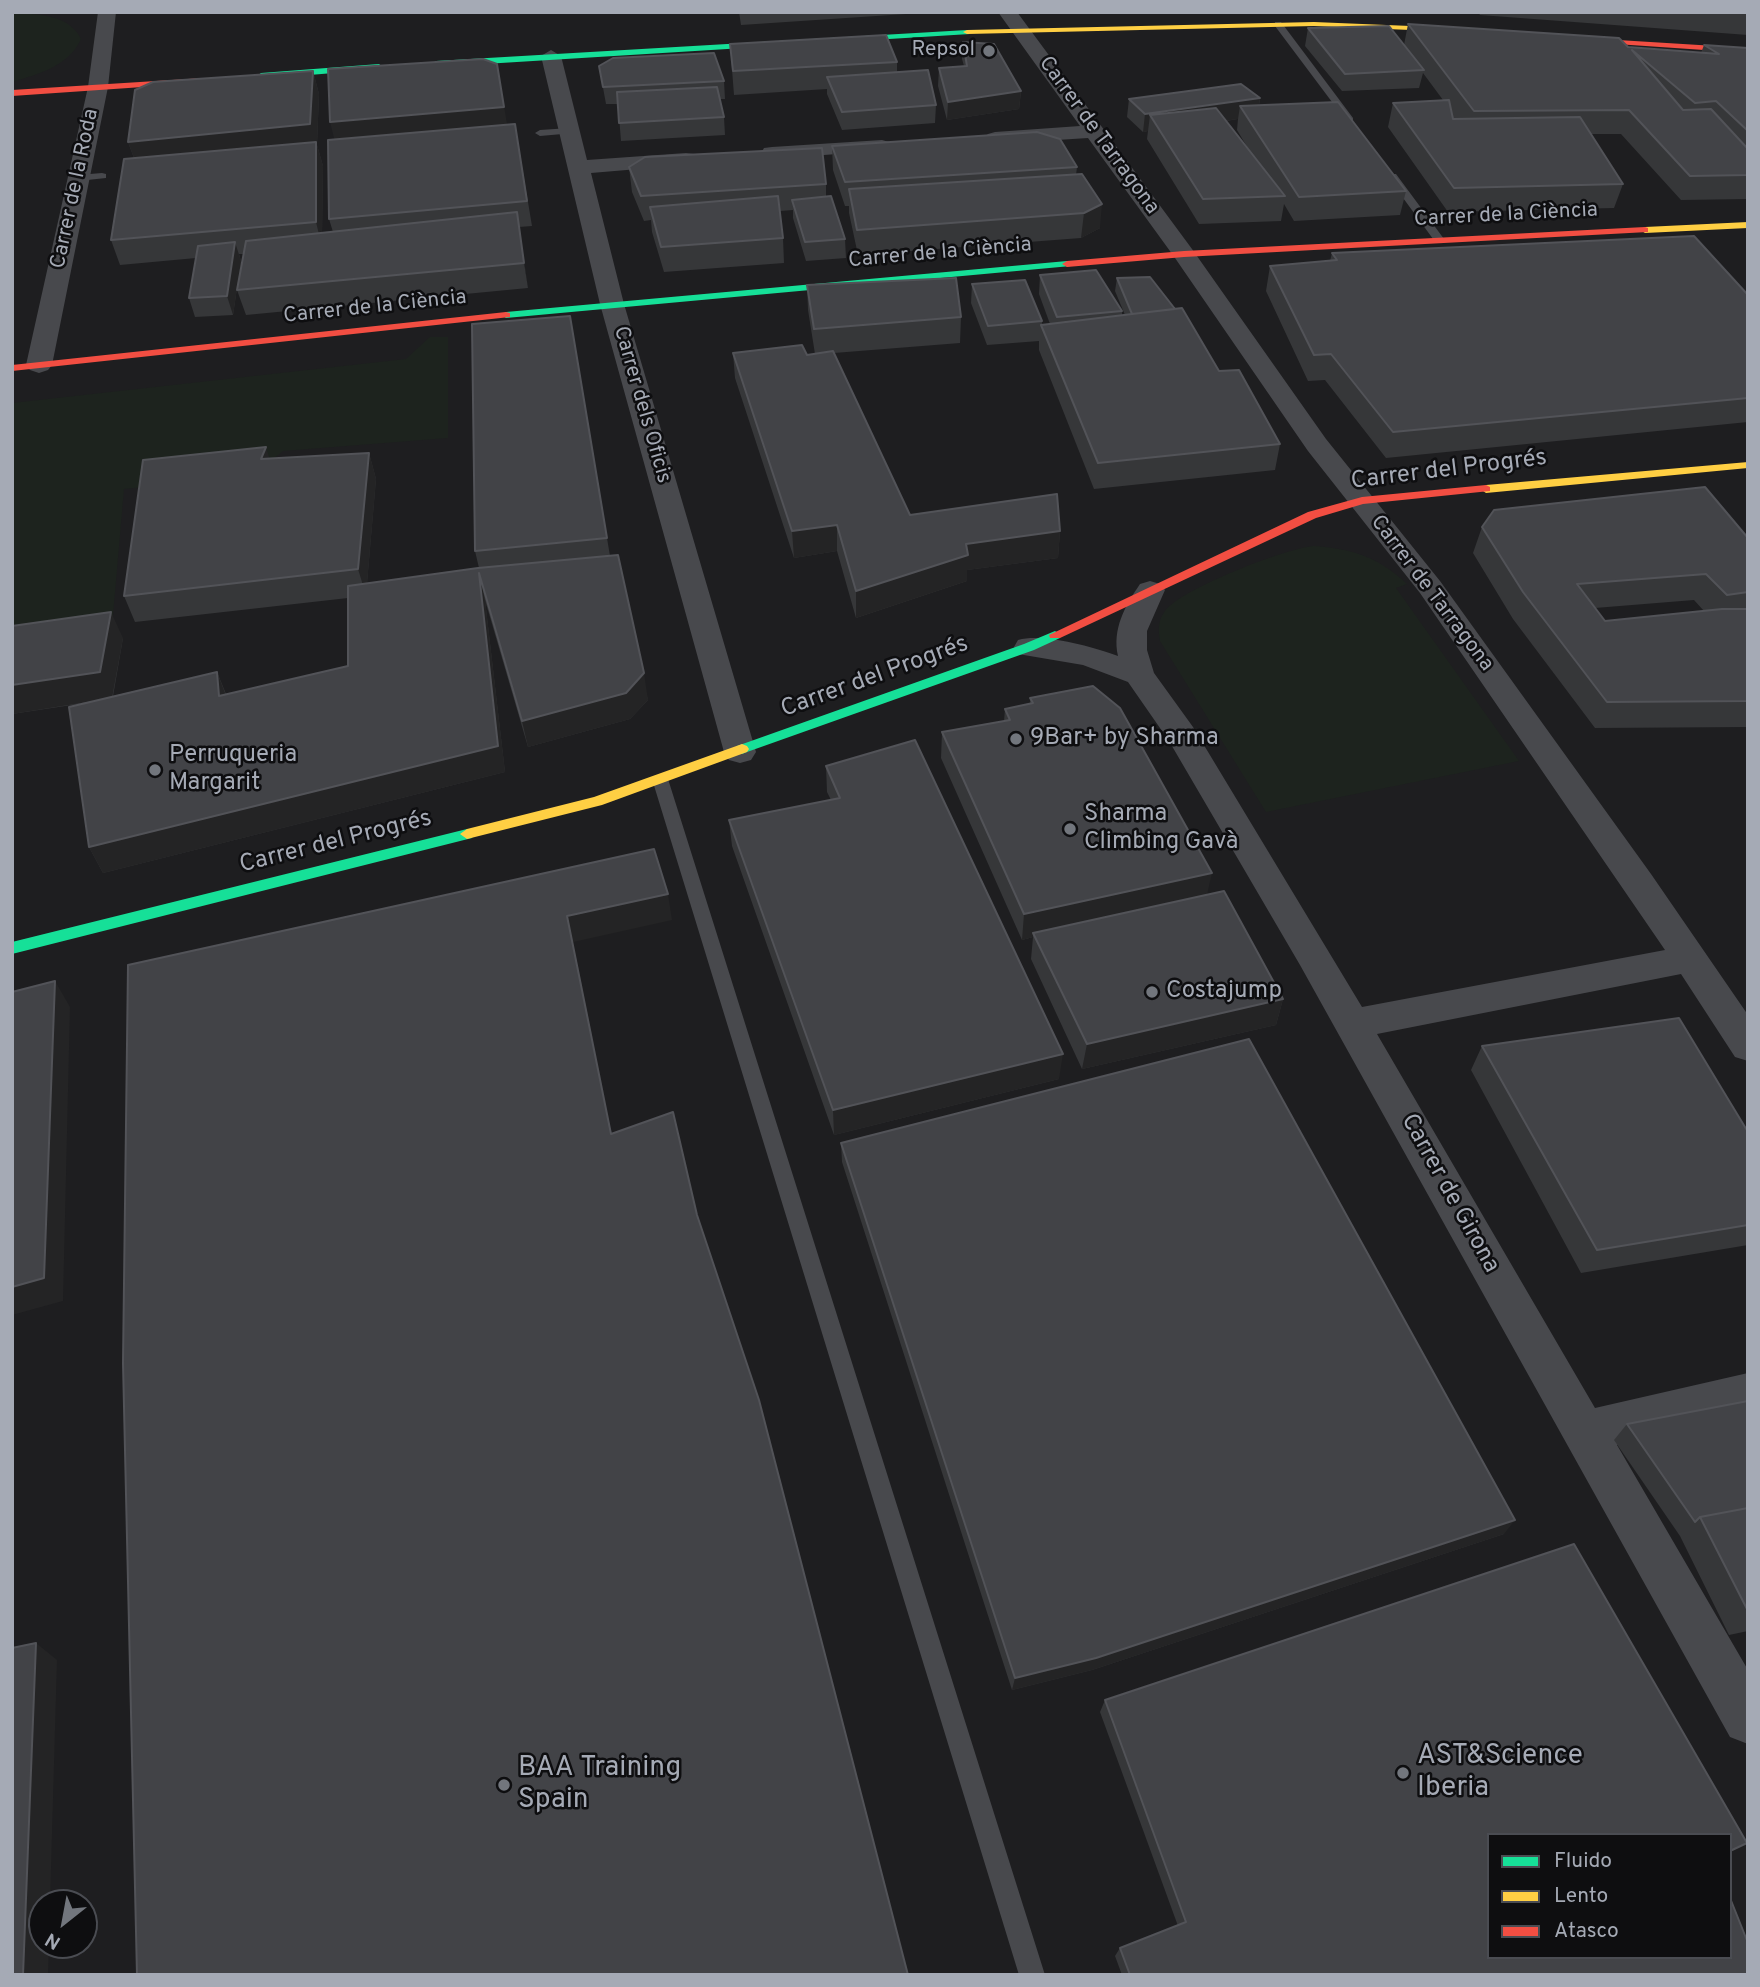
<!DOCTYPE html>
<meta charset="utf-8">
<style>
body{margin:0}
#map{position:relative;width:1760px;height:1987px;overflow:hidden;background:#141414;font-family:Overpass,sans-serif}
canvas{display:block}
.frame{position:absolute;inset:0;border:14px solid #a5aab5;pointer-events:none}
.legend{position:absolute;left:1487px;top:1833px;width:245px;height:126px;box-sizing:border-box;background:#0e0e10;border:2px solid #4a4c52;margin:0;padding:9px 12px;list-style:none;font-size:21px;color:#a5aab5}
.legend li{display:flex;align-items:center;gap:14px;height:35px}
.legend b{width:35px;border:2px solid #4a4c52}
.north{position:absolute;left:28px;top:1889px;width:70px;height:70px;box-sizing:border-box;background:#0e0e10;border:2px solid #4a4c52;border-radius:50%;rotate:211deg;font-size:19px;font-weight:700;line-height:28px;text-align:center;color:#a5aab5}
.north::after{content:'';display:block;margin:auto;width:24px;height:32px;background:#72767d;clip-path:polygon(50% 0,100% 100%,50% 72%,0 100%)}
</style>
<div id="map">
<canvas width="1760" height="1987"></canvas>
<div class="frame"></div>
<ul class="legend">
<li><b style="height:9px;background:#16e098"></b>Fluido</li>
<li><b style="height:9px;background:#ffcf43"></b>Lento</li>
<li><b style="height:9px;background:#f24e42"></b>Atasco</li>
</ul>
<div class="north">N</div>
</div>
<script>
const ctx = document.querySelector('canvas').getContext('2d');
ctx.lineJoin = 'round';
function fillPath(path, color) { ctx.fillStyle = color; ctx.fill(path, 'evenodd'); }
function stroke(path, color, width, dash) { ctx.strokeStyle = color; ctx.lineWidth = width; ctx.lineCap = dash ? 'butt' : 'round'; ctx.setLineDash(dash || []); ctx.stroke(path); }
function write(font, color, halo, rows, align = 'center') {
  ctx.font = font + ' Overpass,sans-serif'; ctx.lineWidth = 5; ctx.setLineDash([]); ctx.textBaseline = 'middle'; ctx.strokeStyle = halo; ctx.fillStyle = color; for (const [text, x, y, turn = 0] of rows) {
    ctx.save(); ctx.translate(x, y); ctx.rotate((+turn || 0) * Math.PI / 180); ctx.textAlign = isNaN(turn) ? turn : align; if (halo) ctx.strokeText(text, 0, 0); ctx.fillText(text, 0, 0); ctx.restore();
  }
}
const built = new Path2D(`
 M12 12H1748V1975H12ZM1489 1835H1730V1957H1489ZM42 1903H84V1945H42Z`);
const green = new Path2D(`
 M12 13C37 14 69 14 81 39 69 66 39 74 12 82Z
 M430 337H448V438L283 451 252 476 124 489 111 638 12 652V403L406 359Z
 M1313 546C1353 549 1377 556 1407 584L1396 588 1519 761 1266 812 1160 641C1158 630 1158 620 1165 611 1181 589 1284 549 1313 546Z`);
const lane = new Path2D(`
 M1275 22H1281L1353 118V122H1347L1275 26Z
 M570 128 575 131 574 133 540 136 535 133 540 130Z
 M102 173 106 174V178L78 181 73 178 78 175Z
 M1388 174H1396L1444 239V243H1436L1387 176Z
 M660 774 668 779 1045 1975H1019L652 779Z`);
const street = new Path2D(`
 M98 12H116L108 87 52 365 48 370 39 373 30 370 26 365 88 87Z
 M998 12H1017L1192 249 1326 439 1440 581 1651 874 1748 1015V1061L1735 1057 1681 974 1377 1034 1595 1408 1748 1373V1415L1617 1445 1748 1670V1744L1730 1737 1300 965 1169 741 1128 682 1083 665 1018 654 1014 647 1018 640C1045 633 1092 647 1118 656 1112 629 1125 606 1140 584L1150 581 1160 584 1165 590 1147 631V650L1154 673 1193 727 1362 1007 1665 950 1420 593 1308 451 1175 258 1088 138 995 144 988 142 984 138 988 134 995 132 1080 126Z
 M551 50 561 56 587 160 686 153 694 154 697 159 694 164 686 165 591 173 624 304 756 752 751 760 740 763 729 760 724 752 600 304 541 56Z
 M882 140 889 142 893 146 889 150 772 159 764 158 761 153 764 148 772 147Z`);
const fast = new Path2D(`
 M967 30 970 34 436 67 432 64 436 61Z
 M379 64 383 67 382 69 261 79 257 76 261 73Z
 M1067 261 1072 264 1071 266 506 318 501 315 506 312Z
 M1055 631 1061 635 1060 638 1034 650 747 752 742 754 735 749 737 746 1024 644Z
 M467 829 472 830 474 834 472 838 12 954V942Z`);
const slow = new Path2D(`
 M1314 22 1459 28 1463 30 1459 32 1314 26 967 34 963 32 967 30Z
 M1748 222V228L1645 233 1640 230 1645 227Z
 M1748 462V468L1486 493 1480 489 1486 485Z
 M742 744 747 746 749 749 747 752 602 805 467 839 460 834 467 829 594 797Z`);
const jam = new Path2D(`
 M1569 37 1748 48V53L1572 41H1569Z
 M204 78V82L201 83 12 96V90Z
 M1645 227 1648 228V232L1184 257 1067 267 1062 264 1067 261 1184 251Z
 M506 312 510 313V317L12 371V365Z
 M1486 485 1490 487V491L1363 504 1316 518 1060 638H1050L1049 635 1308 512 1362 497Z`);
const wall = new Path2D(`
 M739 12H936L741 25Z
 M1478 12H1748V35L1480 15Z
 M1408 24 1628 47 1701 53 1704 45 1748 48V199L1681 200 1621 134H1591L1623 184 1614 208 1448 212 1388 127 1393 103 1443 100 1423 73 1419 88 1342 91 1305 46 1308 28 1404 45Z
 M963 42 1021 91 1019 109 947 120 938 86 939 68 964 66 962 59Z
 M730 44 897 62V72L936 105 935 123 842 130 827 94V89L734 95Z
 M599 66 724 81 725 99H720L724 117 725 135 621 141 618 104H606Z
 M313 71 319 94 317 145 323 166 322 233 333 232 329 219 507 125 515 124 532 226 519 227 528 288 246 315 237 290 244 254H239L241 261 233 315 195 317 189 298 196 258 120 265 111 240 134 158 128 142Z
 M1260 98 1259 106 1406 191 1400 215 1294 221 1284 204 1281 221 1199 224 1147 139 1148 131 1143 132 1127 117 1129 99ZM1238 119 1237 130 1249 150 1226 121Z
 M832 146 1077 167 1076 175 1100 228 1081 238 858 255 849 213V206H845L833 170Z
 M629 167 826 184V197L845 239 846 258 806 261 793 218V210L780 211 783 238 784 263 664 272 652 232 651 220 644 221 632 192Z
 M1332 253 1748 295V422L1386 458 1325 380 1308 381 1266 291 1270 266 1330 261Z
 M1040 275 1122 311V315H1125L1115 291 1117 278 1219 371 1280 444 1275 470 1094 489 1039 350V341L987 345 971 303 972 284 1042 321V325L1050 324 1039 294Z
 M807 285 961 317 960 343 834 353 910 515 1060 531 1058 558 967 570V581L856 618 837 551 794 558 735 378 733 353 807 355 815 354 808 310Z
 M570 316 610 556 648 700 630 719 528 747 485 600 505 772 103 873 89 847 85 703 12 714 123 638 113 696 217 672 226 694 348 666V598L135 622 124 596 269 459 369 453 376 479 367 583 479 568 475 551Z
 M1482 527 1748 538V727L1595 728 1513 619 1473 553ZM1694 600 1704 611 1605 621 1595 608Z
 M1030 698 1207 895 1283 999 1276 1025 1082 1069 1031 959 1033 937 1022 940 941 758 942 732 1004 721 1005 709 1030 704Z
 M826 766 1059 1079 834 1135 732 846 729 820 831 800 827 792Z
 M1482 1046 1748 1132V1245L1581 1273 1471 1070Z
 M841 1143 1504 1534 1092 1670 1012 1690 842 1162Z
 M1748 1401V1631L1729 1635 1680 1536 1614 1440 1627 1424Z
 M1574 1544 1747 1843 1730 1852V1835H1489V1957H1730V1898L1748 1943V1975H1122L1115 1956 1120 1948 1178 1926 1100 1712 1105 1700Z`);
const shadedWall = new Path2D(`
 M497 64 508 130 336 146 330 122Z
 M313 71 319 94 317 145 323 166 322 247 316 222 137 166 128 142Z
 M1021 91 1019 109 947 120 948 102Z
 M1260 98 1257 116 1240 106 1238 119 1159 130 1150 115 1148 131 1143 132 1145 114Z
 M1102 204 1100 228 1081 238 1084 213Z
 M517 212 521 237 528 288 524 263Z
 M235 242 241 261 233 315 227 296Z
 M266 447 274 473 261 459Z
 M369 453 376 479 366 595 358 569Z
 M837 525V551L794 558 792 531Z
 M1060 531 1058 558 967 570V581L856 618V591L966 544Z
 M479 573 485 600 505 772 103 873 89 847 498 746Z
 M111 612 123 638 112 698 12 714V685Z
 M217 672 227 698 219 696Z
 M644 673 648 700 630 719 528 747 522 721Z
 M1212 873 1206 899 1033 933V937L1022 940 1024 914Z
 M668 894 672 920 573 942 617 1158 567 916Z
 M55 981 70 1007 63 1301 12 1315V1287Z
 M1283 999 1276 1025 1082 1069 1087 1044Z
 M1063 1054 1059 1079 834 1135 833 1110Z
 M1515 1520 1504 1534 1092 1670 1012 1690 1015 1678Z
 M36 1643 57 1660 50 1903H42V1945H49L48 1975H23Z`);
const building = new Path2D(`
 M1408 24 1619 38 1628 47 1719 54 1704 45 1748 48V131L1716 101 1695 103 1632 50 1683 110 1711 109 1748 149V175L1690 176 1629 110 1474 111Z
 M1389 26 1424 70 1345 74 1308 28Z
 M886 35 897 62 733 71 730 44Z
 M963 42 994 44 1021 91 948 102 939 68 967 66Z
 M714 53 724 81 603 87 599 66 613 58Z
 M483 59 497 64 504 107 330 122 328 69Z
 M928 70 936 105 842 112 827 77Z
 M313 71 310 124 128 142 135 90 153 82Z
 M1241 84 1260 98 1145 114 1129 99Z
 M717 87 724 117 619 123 617 92Z
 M1449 100 1453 119 1580 117 1623 184 1454 188 1393 103Z
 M1338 102 1406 191 1299 197 1240 106Z
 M1216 108 1285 196 1203 199 1150 115Z
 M515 124 527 201 329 219 328 140Z
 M1037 132 1060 139 1077 167 845 182 832 146Z
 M316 142V222L111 240 124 159Z
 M822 148 826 184 641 196 629 167 645 157Z
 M1082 174 1102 204 1084 213 857 230 849 189Z
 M778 196 783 238 661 247 650 207Z
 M831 196 845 239 805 242 792 200Z
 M517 212 524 263 237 290 246 241Z
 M1694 236 1748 295V398L1393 432 1331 354 1314 355 1270 266 1337 260 1332 253Z
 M235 242 227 296 189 298 198 246Z
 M1096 270 1122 311 1057 317 1040 275Z
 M1150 277 1175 309 1132 314 1117 278Z
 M956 278 961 317 814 329 807 285Z
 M1025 280 1042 321 988 326 972 284Z
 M1182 308 1219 371 1239 370 1280 444 1098 463 1041 325Z
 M570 316 607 538 475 551 472 324Z
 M802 345 807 355 833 351 910 515 1057 494 1060 531 966 544 968 555 856 591 837 525 792 531 733 353Z
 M266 447 261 459 369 453 358 569 124 596 143 460Z
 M1705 487 1748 538V592L1727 595 1706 574 1577 584 1605 621 1722 609H1748V701L1607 702 1523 592 1482 527 1494 510Z
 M618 555 644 673 626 693 522 721 479 573 498 746 89 847 69 707 217 672 219 696 348 666V586L478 568Z
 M111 612 100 672 12 685V626Z
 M1093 686 1120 708 1212 873 1024 914 942 732 1010 720 1005 709 1033 703 1030 698Z
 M915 740 1063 1054 833 1110 729 820 840 798 826 766Z
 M654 849 668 894 567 916 611 1134 673 1112 697 1215 759 1400 908 1975H137L123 1363 128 965Z
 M1224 891 1283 999 1087 1044 1033 933Z
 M55 981 44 1278 12 1287V992Z
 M1679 1018 1748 1132V1225L1597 1250 1482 1046Z
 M1249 1039 1515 1520 1096 1658 1015 1678 841 1143Z
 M1748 1401V1508L1700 1517 1695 1522 1627 1424Z
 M1748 1508V1611L1700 1517Z
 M1574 1544 1747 1843 1730 1851V1835H1489V1957H1730V1898L1748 1943V1975H1130L1120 1948 1186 1922 1105 1700Z
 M36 1643 23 1975H12V1648Z`);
const markers = [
 [989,51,7,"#72767d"],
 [1016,739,7,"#72767d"],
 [155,770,7,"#72767d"],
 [1070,829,7,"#72767d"],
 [1152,992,7,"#72767d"],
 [1403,1773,7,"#72767d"],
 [504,1785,7,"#72767d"]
];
const farPoinames = [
 ["Repsol",975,51]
];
const farStreetnames = [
 ["Carrer de Tarragona",1098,136,54],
 ["Carrer de la Roda",76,189,-78],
 ["Carrer de la Ciència",1506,216,-3],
 ["Carrer de la Ciència",940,254,-5],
 ["Carrer de la Ciència",375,308,-6],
 ["Carrer dels Oficis",641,405,74],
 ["Carrer de Tarragona",1431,594,53]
];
const streetNames = [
 ["Carrer del Progrés",1449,471,-7],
 ["Carrer del Progrés",875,678,-20],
 ["Carrer del Progrés",336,843,-14],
 ["Carrer de Girona",1449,1194,61]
];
const poiNames = [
 ["9Bar+ by Sharma",1030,739],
 ["Perruqueria",169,756],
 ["Margarit",169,784],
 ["Sharma",1084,815],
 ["Climbing Gavà",1084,843],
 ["Costajump",1166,992]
];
const nearPoinames = [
 ["AST&Science",1417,1757],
 ["Iberia",1417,1789],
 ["BAA Training",518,1769],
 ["Spain",518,1801]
];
fillPath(built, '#1e1e20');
fillPath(green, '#1d231e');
fillPath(lane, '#48494d');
fillPath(street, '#48494d');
fillPath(fast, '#16e098');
fillPath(slow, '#ffcf43');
fillPath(jam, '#f24e42');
fillPath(wall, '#363739');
fillPath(shadedWall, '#242425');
fillPath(building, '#424347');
stroke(building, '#525358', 2);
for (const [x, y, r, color] of markers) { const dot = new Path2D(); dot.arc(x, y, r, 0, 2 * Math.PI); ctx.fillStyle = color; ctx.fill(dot); stroke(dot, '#0e0e10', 2.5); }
write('21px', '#a5aab5', '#0e0e10', farPoinames, 'right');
write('21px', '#a5aab5', '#0e0e10', farStreetnames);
write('24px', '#a5aab5', '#0e0e10', streetNames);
write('24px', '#a5aab5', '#0e0e10', poiNames, 'left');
write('28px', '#a5aab5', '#0e0e10', nearPoinames, 'left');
</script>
